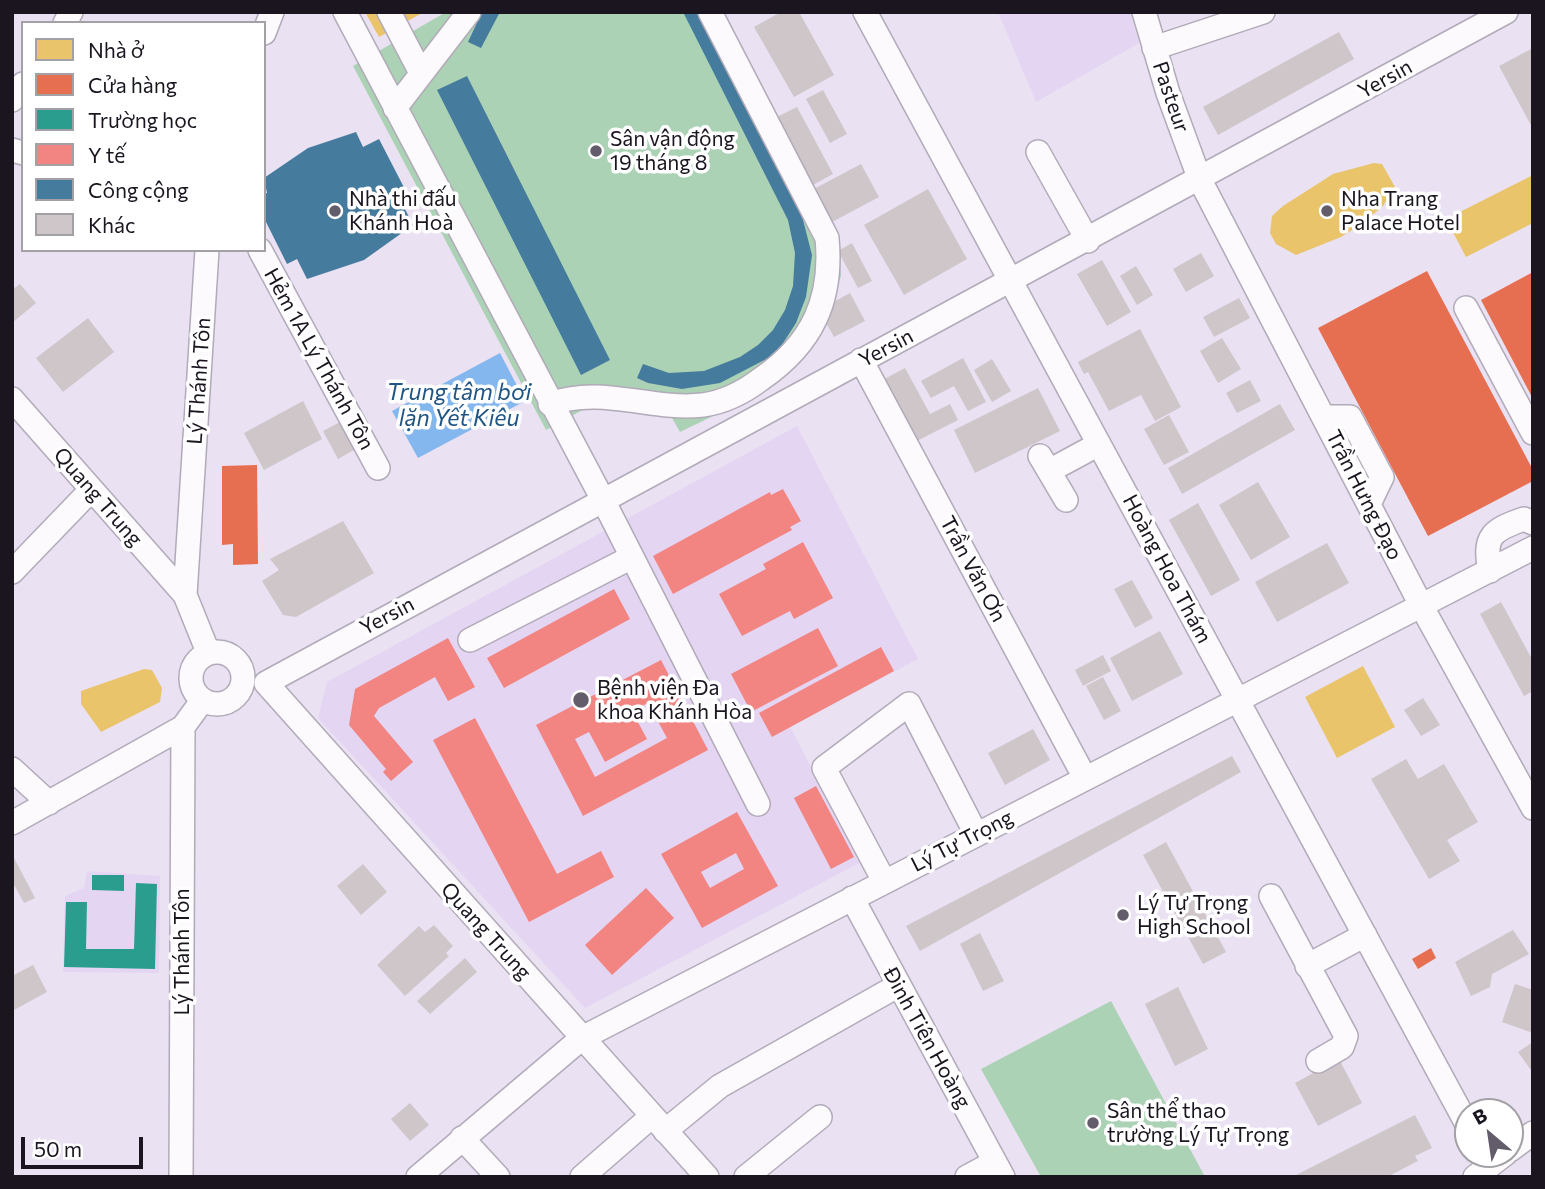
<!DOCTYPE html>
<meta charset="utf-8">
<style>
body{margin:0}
#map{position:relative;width:1545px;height:1189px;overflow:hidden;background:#eae1f3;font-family:Commissioner,sans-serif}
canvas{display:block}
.frame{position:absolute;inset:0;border:14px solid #1b1520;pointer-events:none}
.legend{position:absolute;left:21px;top:21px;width:245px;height:231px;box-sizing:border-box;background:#fff;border:2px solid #a4a1a6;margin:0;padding:9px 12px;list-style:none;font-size:21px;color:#1b1520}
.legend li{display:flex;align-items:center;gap:14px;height:35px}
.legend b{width:35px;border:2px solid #a4a1a6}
.north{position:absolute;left:1454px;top:1098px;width:70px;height:70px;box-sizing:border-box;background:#fff;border:2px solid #a4a1a6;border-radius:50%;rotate:331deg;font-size:19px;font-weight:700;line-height:28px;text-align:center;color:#1b1520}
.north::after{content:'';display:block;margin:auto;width:24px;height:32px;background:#635c6a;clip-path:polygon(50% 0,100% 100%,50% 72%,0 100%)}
.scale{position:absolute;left:21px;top:1137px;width:122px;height:32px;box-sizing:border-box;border:4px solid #1b1520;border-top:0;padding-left:9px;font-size:21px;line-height:24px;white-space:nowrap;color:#1b1520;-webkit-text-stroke:5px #fff;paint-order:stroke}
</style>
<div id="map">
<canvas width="1545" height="1189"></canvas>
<div class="frame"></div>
<ul class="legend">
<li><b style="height:19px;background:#e9c46a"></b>Nhà ở</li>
<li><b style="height:19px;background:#e76f51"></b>Cửa hàng</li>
<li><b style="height:19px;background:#2a9d8f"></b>Trường học</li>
<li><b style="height:19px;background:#f28482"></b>Y tế</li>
<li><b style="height:19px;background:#457b9d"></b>Công cộng</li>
<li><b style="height:19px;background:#cec6c9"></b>Khác</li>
</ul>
<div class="north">B</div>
<div class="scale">50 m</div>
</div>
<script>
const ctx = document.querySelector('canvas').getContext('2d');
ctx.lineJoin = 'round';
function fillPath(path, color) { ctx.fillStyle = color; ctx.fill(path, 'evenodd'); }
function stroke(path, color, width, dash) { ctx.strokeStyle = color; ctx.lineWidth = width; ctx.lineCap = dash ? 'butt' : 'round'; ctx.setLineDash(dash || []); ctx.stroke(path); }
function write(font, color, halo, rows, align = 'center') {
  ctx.font = font + ' Commissioner,sans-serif'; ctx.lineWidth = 7; ctx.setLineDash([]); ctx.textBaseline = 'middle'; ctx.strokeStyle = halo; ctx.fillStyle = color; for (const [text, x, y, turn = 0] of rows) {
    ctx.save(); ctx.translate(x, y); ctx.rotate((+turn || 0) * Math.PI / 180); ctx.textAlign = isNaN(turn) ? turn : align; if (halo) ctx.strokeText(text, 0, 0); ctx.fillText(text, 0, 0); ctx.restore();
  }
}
const built = new Path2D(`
 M998 12H1130L1139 43 1036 102Z
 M797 426 918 659 790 727 861 862 585 1008 318 718 327 682Z
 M87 871 160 876 159 973 63 972 65 896 84 888Z`);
const green = new Path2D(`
 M446 12H722L838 236 841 276 821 330 777 374 711 417 680 432 659 395 619 390 546 430 353 66Z
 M1111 1001 1205 1177H1041L981 1069Z`);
const water = new Path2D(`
 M500 353 525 401 418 458 392 411Z`);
const homes = new Path2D(`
 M365 12H424L379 37Z
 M1374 163 1382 164 1395 187 1383 206 1363 223 1341 237 1296 255 1276 244 1270 233 1272 216 1283 206 1333 174Z
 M1533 175V223L1466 257 1446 219Z
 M1363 666 1395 727 1337 758 1305 697Z
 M144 669 152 670 162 688 160 702 101 732 81 704V691Z`);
const shops = new Path2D(`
 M1427 271 1533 470V481L1428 536 1318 328Z
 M1533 272V399L1481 300Z
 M257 465 258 564 233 565V544L222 545V466Z
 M1431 948 1436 958 1418 969 1412 959Z`);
const schools = new Path2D(`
 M92 875H124V891L92 890Z
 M136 883 157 884 155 969 64 967 66 902H87L86 949H134Z`);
const health = new Path2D(`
 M783 489 801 521 790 527 792 530 673 594 653 556 770 492 771 495Z
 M803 542 833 598 794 619 790 611 742 636 719 594 766 569 763 564Z
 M614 589 630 619 504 688 487 658Z
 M818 628 838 666 751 712 731 674Z
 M448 638 475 687 448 701 435 677 379 708 374 716 413 762 391 781 383 772 386 769 349 725 355 689Z
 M881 647 894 671 772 737 759 713Z
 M661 660 708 750 583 816 536 725ZM648 703 667 738 595 777 575 739 589 732 605 762 647 739 632 711Z
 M475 718 557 874 601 851 614 877 529 922 433 740Z
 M816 786 854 857 831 869 794 798Z
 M737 812 778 886 702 928 661 854ZM736 853 744 869 710 888 701 872Z
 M646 888 674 918 612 975 585 945Z`);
const public = new Path2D(`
 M482 12H500L481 48 468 42Z
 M683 12H701L802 216 812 255 806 297 796 323 776 354 720 383 682 389 648 383 637 378 643 364 669 373 704 371 740 357 758 345 773 330 785 310 793 286 795 253 788 220Z
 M467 76 610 360 581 375 437 90Z
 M356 132 363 147 379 139 411 201 403 205 413 225 364 260 307 279 297 259 287 264 264 218V194L267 193 264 178 308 148Z`);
const building = new Path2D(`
 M781 12H799L834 75 794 97 754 27Z
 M1339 32 1354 59 1218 135 1203 107Z
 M1533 48V129L1499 66Z
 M823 90 847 134 830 143 806 99Z
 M797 107 833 174 811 186 775 118Z
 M861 164 879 197 832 222 814 189Z
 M928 189 967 259 904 295 864 225Z
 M852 243 872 281 858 288 838 251Z
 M1201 253 1214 276 1186 292 1173 269Z
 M1102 260 1131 312 1107 326 1077 274Z
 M1136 266 1153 295 1137 305 1120 276Z
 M20 284 36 303 12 323V290Z
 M850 293 865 321 834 337 819 310Z
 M1239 298 1250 318 1214 337 1203 317Z
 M88 318 114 352 63 392 36 358Z
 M1140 329 1181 407 1155 421 1141 395 1109 411 1088 372 1084 374 1078 362Z
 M1222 338 1241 369 1218 383 1200 351Z
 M963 358 986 402 968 411 954 386 931 398 921 381Z
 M992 359 1011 391 992 402 974 370Z
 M905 368 930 414 950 404 958 420 911 444 879 382Z
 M1250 380 1261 401 1237 413 1226 393Z
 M1038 388 1060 431 975 473 954 430Z
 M303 401 322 439 264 470 244 433Z
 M1280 404 1295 430 1182 494 1168 468Z
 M1169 415 1189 452 1164 465 1144 429Z
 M344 420 359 447 338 459 323 431Z
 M1258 482 1290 537 1251 560 1219 505Z
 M1198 503 1240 580 1211 596 1169 520Z
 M343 521 374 573 296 617 283 615 262 581 279 570 270 559Z
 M1327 543 1349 583 1277 622 1255 582Z
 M1132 580 1153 618 1135 628 1114 589Z
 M1501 602 1533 661V691L1524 696 1480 614Z
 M1160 631 1183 674 1132 701 1110 658Z
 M1103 655 1111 671 1083 686 1075 670Z
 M1103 677 1121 711 1104 720 1086 686Z
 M1423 698 1440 725 1421 736 1404 710Z
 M1033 729 1050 760 1005 785 988 753Z
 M1232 756 1241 772 920 951 906 926Z
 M1406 759 1418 779 1444 764 1478 822 1447 840 1460 861 1429 879 1371 779Z
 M1166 842 1226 952 1203 964 1143 855Z
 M12 854 35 898 24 903 12 881Z
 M363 864 387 892 361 915 337 886Z
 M434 925 453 946 446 953 449 956 405 996 377 965 419 926 425 932Z
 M1513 930 1529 954 1492 974 1490 987 1471 996 1455 962Z
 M980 933 1004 981 983 991 960 944Z
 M465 958 477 972 430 1014 417 1001Z
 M33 965 47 992 14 1010 12 976Z
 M1515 984 1533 990V1033L1502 1022Z
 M1178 987 1208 1049 1175 1066 1145 1004Z
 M1533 1042V1073L1518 1052Z
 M1339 1059 1362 1103 1318 1126 1295 1083Z
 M410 1103 429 1125 410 1141 391 1119Z
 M1415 1115 1432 1148 1415 1156 1418 1161 1387 1177H1292Z`);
const minor = new Path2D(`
 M345 12 603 500 758 804
 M389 12 421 73
 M865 12 1468 1126
 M1144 12 1168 93 1200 180 1422 607 1533 808
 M65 23 71 12
 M264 33 272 12
 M1154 48 1263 12
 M12 100 23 84
 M395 108 469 12
 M12 150 23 153
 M1038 152 1088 241
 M260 250 378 468
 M1466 308 1533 433
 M861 360 1085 778
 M12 399 185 595 208 652
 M550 404C602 385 651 411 703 405 725 402 744 392 761 379 812 344 833 300 827 238L710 12
 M1324 417H1350L1382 477 1369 504
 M1040 456 1066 500
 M1049 471 1099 444
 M1490 571C1483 536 1492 530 1524 519L1533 523
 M12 572 91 490
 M185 595 207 250
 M470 640 632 557
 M191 678a26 26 0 1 1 52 0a26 26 0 1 1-52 0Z
 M266 683 1506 12
 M266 683 707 1177
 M12 769 49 803
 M12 823 183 727 202 701
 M884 881 824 768 909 704 976 834
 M1271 896 1346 1036 1342 1047 1318 1061
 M852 898 1003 1177
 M1307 966 1365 935
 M665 1131 720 1086 899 985
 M462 1138 498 1177
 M1510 1150 1533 1133
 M181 1177 183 727
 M418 1177 582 1038 1533 548
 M582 1177 652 1116
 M746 1177 820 1117
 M967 1177 995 1162
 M1475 1177 1505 1154`);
const markers = [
 [596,151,7,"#635c6a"],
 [335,211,7,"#635c6a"],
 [1327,211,7,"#635c6a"],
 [581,700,9,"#635c6a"],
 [1123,915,7,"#635c6a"],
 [1093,1123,7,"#635c6a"]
];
const streetNames = [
 ["Yersin",1385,79,-29],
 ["Pasteur",1171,97,71],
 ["Yersin",886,348,-28],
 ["Hẻm 1A Lý Thánh Tôn",319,359,61],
 ["Lý Thánh Tôn",199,381,-86],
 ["Trần Hưng Đạo",1364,495,63],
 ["Quang Trung",98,497,49],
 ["Trần Văn Ơn",973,569,62],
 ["Hoàng Hoa Thám",1167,569,62],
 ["Yersin",387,616,-28],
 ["Lý Tự Trọng",962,841,-27],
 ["Quang Trung",486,931,48],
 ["Lý Thánh Tôn",182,952,-90],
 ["Đinh Tiên Hoàng",927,1038,61]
];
const poiNames = [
 ["Sân vận động",610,139],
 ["19 tháng 8",610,163],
 ["Nhà thi đấu",349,199],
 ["Khánh Hoà",349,223],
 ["Nha Trang",1341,199],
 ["Palace Hotel",1341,223],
 ["Bệnh viện Đa",597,688],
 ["khoa Khánh Hòa",597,712],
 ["Lý Tự Trọng",1137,903],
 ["High School",1137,927],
 ["Sân thể thao",1107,1111],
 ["trường Lý Tự Trọng",1107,1135]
];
const waterNames = [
 ["Trung tâm bơi",459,392],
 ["lặn Yết Kiêu",459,418]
];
fillPath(built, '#e4d5f3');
fillPath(green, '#acd2b5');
fillPath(water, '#84b7ed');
fillPath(homes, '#e9c46a');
fillPath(shops, '#e76f51');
fillPath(schools, '#2a9d8f');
fillPath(health, '#f28482');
fillPath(public, '#457b9d');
fillPath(building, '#cec6c9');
stroke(minor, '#b1aab8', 26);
stroke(minor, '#fcfafd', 23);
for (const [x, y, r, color] of markers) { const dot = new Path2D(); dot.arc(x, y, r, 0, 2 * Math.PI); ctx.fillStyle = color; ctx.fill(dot); stroke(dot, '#fff', 2.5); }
write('21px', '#1b1520', '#fff', streetNames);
write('21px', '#1b1520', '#fff', poiNames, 'left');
write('italic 23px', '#205583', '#fff', waterNames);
</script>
